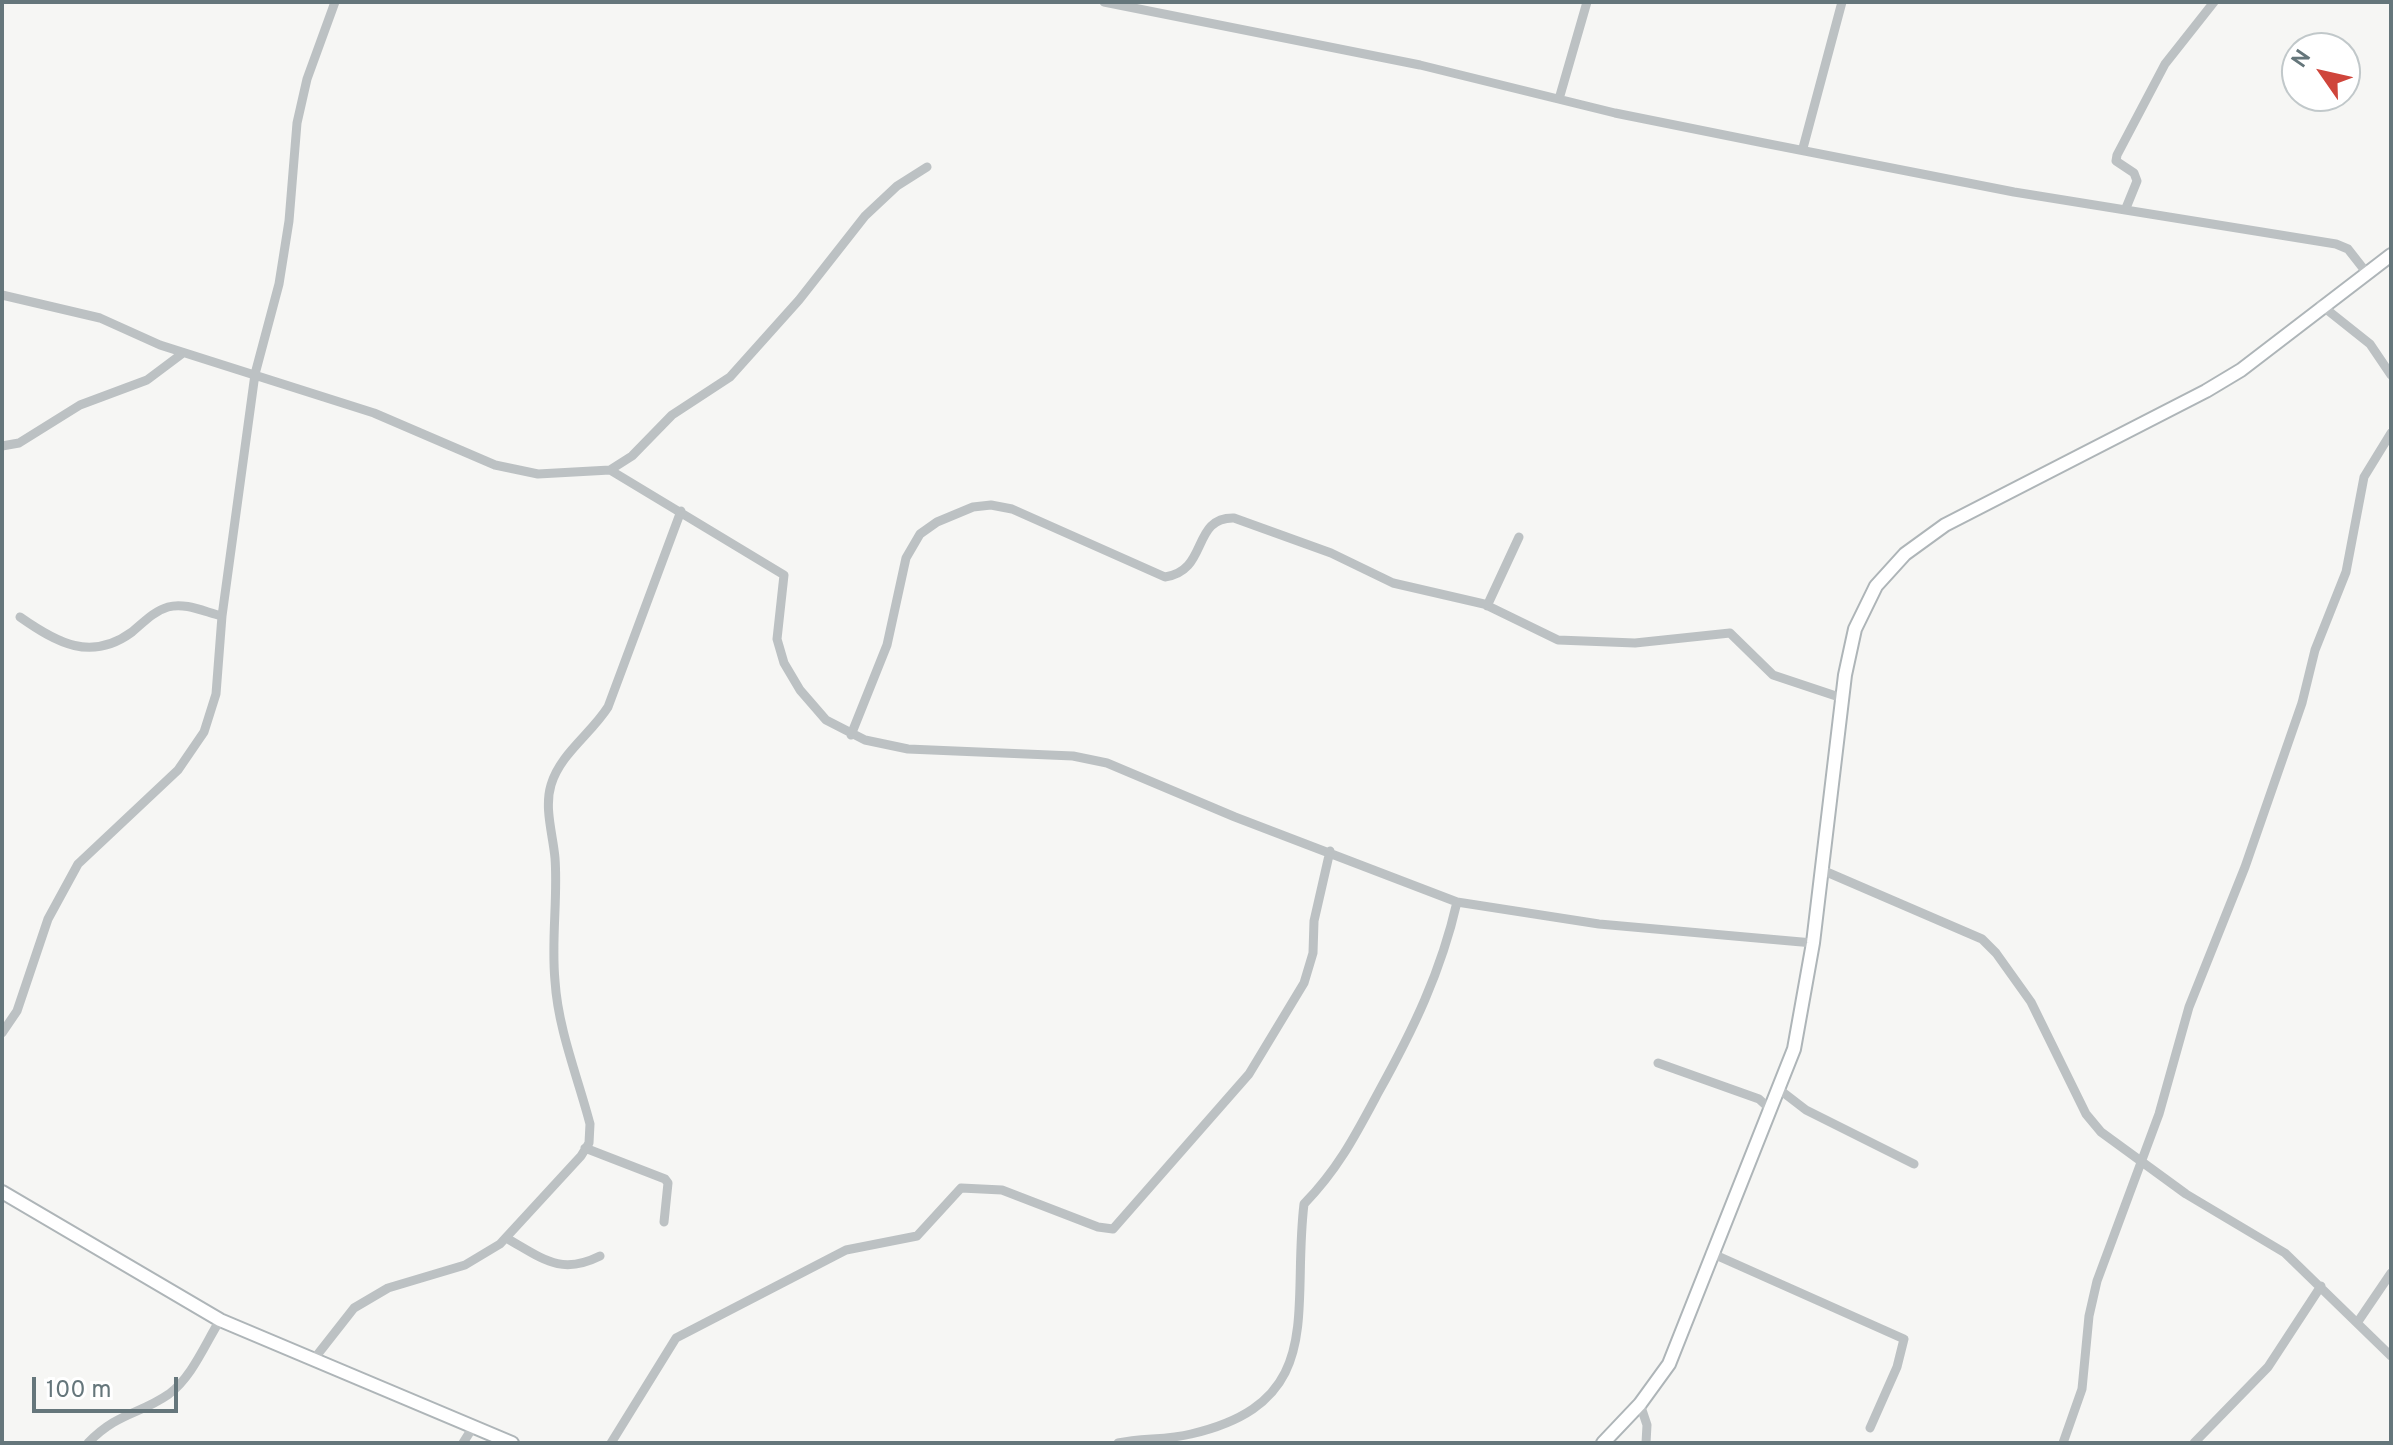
<!DOCTYPE html>
<style>
body{margin:0}
#map{position:relative;width:2393px;height:1445px;overflow:hidden;background:#f6f6f4;font-family:Overpass,sans-serif}
canvas{display:block}
.frame{position:absolute;inset:0;border:4px solid #65767b;pointer-events:none}
.north{position:absolute;left:2281px;top:32px;width:80px;height:80px;box-sizing:border-box;background:#fff;border:2px solid #c1c8ca;border-radius:50%;rotate:304deg;font-size:22px;font-weight:700;line-height:32px;text-align:center;color:#65767b}
.north::after{content:'';display:block;margin:auto;width:28px;height:36px;background:#cf453b;clip-path:polygon(50% 0,100% 100%,50% 72%,0 100%)}
.scale{position:absolute;left:32px;top:1377px;width:146px;height:36px;box-sizing:border-box;border:4px solid #65767b;border-top:0;padding-left:10px;font-size:24px;line-height:28px;white-space:nowrap;color:#65767b;-webkit-text-stroke:6px #fff;paint-order:stroke}
</style>
<div id="map">
<canvas width="2393" height="1445"></canvas>
<div class="frame"></div>
<div class="north">N</div>
<div class="scale">100 m</div>
</div>
<script>
const ctx = document.querySelector('canvas').getContext('2d');
ctx.lineJoin = 'round';
function stroke(path, color, width, dash) { ctx.strokeStyle = color; ctx.lineWidth = width; ctx.lineCap = dash ? 'butt' : 'round'; ctx.setLineDash(dash || []); ctx.stroke(path); }
const street = new Path2D(`
 M1104 2 1420 65 1615 113 1764 143 2014 192 2336 244 2348 249 2366 272
 M1559 99 1587 2
 M1803 148 1842 2
 M2126 208 2137 181 2134 173 2116 161 2117 155 2165 64 2214 2
 M2 295 100 318 160 345 374 413 495 465 538 474 610 470 784 575 777 639 784 663 800 690 826 720 865 740 908 749 1073 756 1107 763 1235 817 1457 902 1599 924 1813 943
 M2321 305 2370 344 2391 375
 M2 446 19 443 80 405 147 380 183 353
 M610 470 632 456 672 415 730 377 799 300 865 216 897 186 927 167
 M1487 606 1519 537
 M20 617C57 643 91 662 132 632 143 623 154 611 168 607 185 602 205 612 222 616
 M851 735 887 645 906 558 920 534 937 522 973 507 991 505 1012 509 1165 577C1209 571 1191 517 1234 518L1331 553 1393 583 1484 604 1558 640 1635 643 1730 633 1773 675 1842 698
 M1822 870 1982 939 1996 953 2031 1002 2086 1114 2101 1132 2186 1194 2285 1253 2391 1356
 M2 1033 17 1011 48 919 78 864 178 770 204 732 216 694 222 616 255 374 279 284 289 221 297 123 307 79 335 2
 M1658 1063 1759 1099 1771 1110
 M1780 1090 1806 1110 1914 1164
 M585 1148 665 1179 668 1183 664 1222
 M506 1238C542 1258 560 1276 600 1256
 M1711 1253 1904 1339 1897 1367 1870 1428
 M2357 1323 2391 1273
 M314 1359 354 1308 388 1288 465 1265 500 1244 581 1156 589 1143 590 1124C578 1078 558 1029 555 981 551 940 558 899 555 858 553 835 544 808 551 785 560 754 591 734 608 707L681 511
 M1640 1404 1647 1425 1646 1443
 M88 1443C118 1412 139 1415 169 1394 192 1377 205 1344 220 1320
 M463 1443 473 1427
 M611 1443 676 1338 846 1250 917 1236 961 1188 1002 1190 1098 1227 1113 1229 1249 1074 1304 983 1313 953 1314 921 1330 851
 M1118 1443C1142 1438 1167 1440 1191 1434 1328 1402 1291 1312 1304 1204 1338 1169 1355 1136 1378 1093 1413 1030 1441 972 1457 902
 M2063 1443 2082 1389 2089 1316 2097 1281 2159 1114 2189 1007 2245 867 2302 703 2315 650 2346 572 2364 477 2391 433
 M2194 1443 2268 1367 2321 1286`);
const secondary = new Path2D(`
 M2 1192 220 1320 512 1443
 M1603 1443 1640 1404 1669 1364 1794 1049 1813 943 1845 675 1855 629 1876 586 1905 554 1945 525 2206 391 2241 370 2391 255`);
stroke(secondary, '#aeb5b8', 16);
stroke(street, '#bcc1c3', 9);
stroke(secondary, '#fff', 12);
</script>
